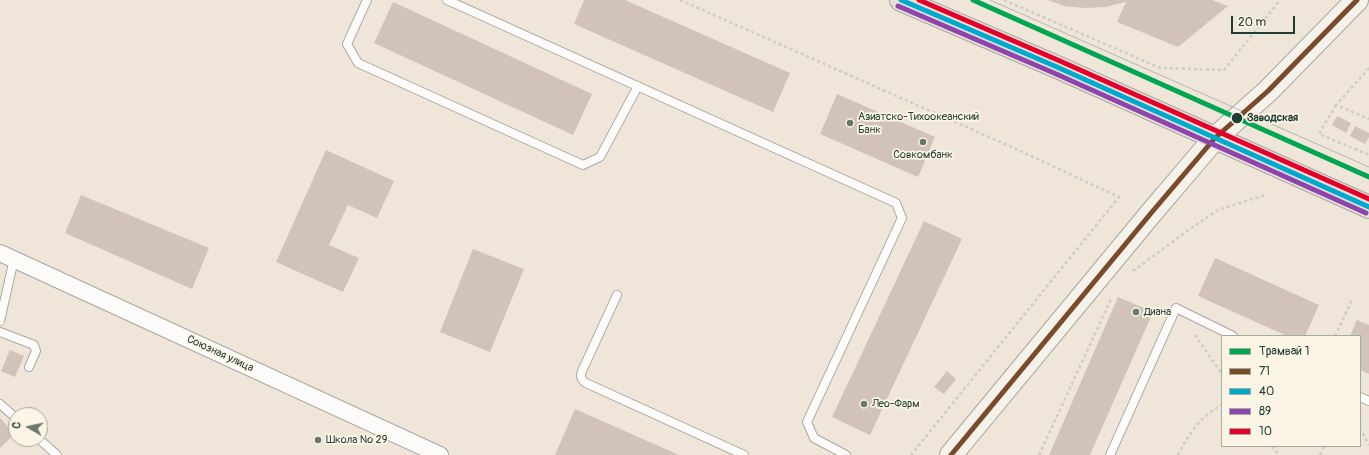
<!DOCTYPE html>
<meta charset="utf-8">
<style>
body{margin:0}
#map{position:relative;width:1369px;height:455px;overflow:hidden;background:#efe6d9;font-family:Pangolin,sans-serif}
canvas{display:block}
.legend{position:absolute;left:1221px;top:335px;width:140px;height:112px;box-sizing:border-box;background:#fcf5e5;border:1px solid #a4ab9e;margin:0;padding:5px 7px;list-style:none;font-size:12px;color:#1f3d34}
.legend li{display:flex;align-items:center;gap:8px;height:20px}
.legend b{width:20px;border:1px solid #a4ab9e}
.north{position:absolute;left:8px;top:407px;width:40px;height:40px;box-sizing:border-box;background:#fcf5e5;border:1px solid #a4ab9e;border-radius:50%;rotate:279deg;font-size:11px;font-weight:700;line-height:16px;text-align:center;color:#1f3d34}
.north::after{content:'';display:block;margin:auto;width:14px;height:18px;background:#68786e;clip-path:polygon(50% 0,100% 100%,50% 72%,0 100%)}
.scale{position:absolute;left:1231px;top:16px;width:64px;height:18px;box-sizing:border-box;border:2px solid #1f3d34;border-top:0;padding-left:5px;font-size:12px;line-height:14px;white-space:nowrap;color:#1f3d34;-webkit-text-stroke:3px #fcf5e5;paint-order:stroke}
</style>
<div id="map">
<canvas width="1369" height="455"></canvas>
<ul class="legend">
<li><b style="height:5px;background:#00a651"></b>Трамвай 1</li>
<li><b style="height:5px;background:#7a4b2a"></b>71</li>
<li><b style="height:5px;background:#00a9ce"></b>40</li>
<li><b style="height:5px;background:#8e44ad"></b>89</li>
<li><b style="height:5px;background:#e4002b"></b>10</li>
</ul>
<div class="north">С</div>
<div class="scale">20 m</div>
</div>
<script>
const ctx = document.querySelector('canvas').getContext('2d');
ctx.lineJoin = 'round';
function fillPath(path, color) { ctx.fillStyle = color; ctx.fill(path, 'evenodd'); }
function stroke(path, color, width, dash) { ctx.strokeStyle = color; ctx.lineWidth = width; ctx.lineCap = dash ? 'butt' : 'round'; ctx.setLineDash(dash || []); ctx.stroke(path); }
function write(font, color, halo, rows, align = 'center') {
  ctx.font = font + ' Pangolin,sans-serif'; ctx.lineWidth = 3.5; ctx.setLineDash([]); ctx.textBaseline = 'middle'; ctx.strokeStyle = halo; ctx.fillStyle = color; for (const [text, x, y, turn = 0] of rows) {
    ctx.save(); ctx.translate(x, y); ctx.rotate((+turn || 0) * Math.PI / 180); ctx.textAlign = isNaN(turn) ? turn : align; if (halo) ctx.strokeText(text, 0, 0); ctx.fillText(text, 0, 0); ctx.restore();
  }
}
const building = new Path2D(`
 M584 0H625L790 73 773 112 574 24Z
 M1048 0H1212L1228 6 1178 47 1117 22 1126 2 1105 7 1085 8 1064 6Z
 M393 2 592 94 573 135 374 43Z
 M837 94 935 137 918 177 820 134Z
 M1337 116 1351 123 1346 133 1332 125Z
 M1355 126 1369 133V137L1365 144 1350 136Z
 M326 150 394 181 377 218 348 205 329 245 359 258 343 292 276 262Z
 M81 195 209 248 192 289 65 233Z
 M924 221 962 239 870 435 832 417Z
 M473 249 524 269 490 352 440 332Z
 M1215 258 1319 305 1305 336H1287L1198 296Z
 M1118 297 1153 312 1090 455H1049Z
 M1357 320 1369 325V374L1360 370V336H1350Z
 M10 350 24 356 15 377 1 371Z
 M947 371 956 379 944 394 934 387Z
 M575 409 679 455H555Z
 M0 418 15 434 0 448Z`);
const path = new Path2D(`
 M680 0 1016 149 1119 197 911 455
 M1004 0 1160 68 1224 70 1280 0
 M1369 68 1336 105 1369 119
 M1336 105 1319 134 1369 155
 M1133 271 1190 229 1218 210 1265 195
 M1195 335 1222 374
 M1335 336 1352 300
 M1360 428 1369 445
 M1272 446 1279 455
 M1039 455 1112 297
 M1178 455C1188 435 1201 415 1222 405
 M1320 455 1324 446`);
const service = new Path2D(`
 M367 0 347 44 358 63 583 165 600 157 638 86
 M447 0 896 203 902 218 807 422 814 438 846 455
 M617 295 582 371C580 377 581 380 586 383L744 455
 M0 321 14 259
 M0 332 34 345 36 351 29 367
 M1360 397 1369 401
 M0 404 16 418
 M39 439 57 455
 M1110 455 1176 308 1233 336`);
const minor = new Path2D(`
 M0 253 440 455`);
const secondary = new Path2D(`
 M951 455 1152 212 1215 138 1268 91 1357 0`);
const primary = new Path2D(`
 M901 0 1057 67 1369 207`);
const tram = new Path2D(`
 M990 0 1369 167`);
const bus1 = new Path2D(`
 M951 455 1152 212 1215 138 1268 91 1357 0`);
const bus2 = new Path2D(`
 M901 0 1057 67 1369 207`);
const bus3 = new Path2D(`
 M898 6 1054 73 1366 213`);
const bus4 = new Path2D(`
 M919 0 1060 61 1369 199`);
const tram1 = new Path2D(`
 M973 0 1369 177`);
const markers = [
 [1237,118,6,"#1f3d34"],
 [850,123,4,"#68786e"],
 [923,142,4,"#68786e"],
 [1136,312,4,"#68786e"],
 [864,404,4,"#68786e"],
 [318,440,4,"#68786e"]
];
const poiNames = [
 ["Азиатско-Тихоокеанский",858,117],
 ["Банк",858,130],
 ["Совкомбанк",923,155,"center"],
 ["Диана",1144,312],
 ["Лео-Фарм",872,404],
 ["Школа № 29",326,440]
];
const stopNames = [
 ["Заводская",1247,118]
];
const streetNames = [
 ["Союзная улица",220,354,25]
];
fillPath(building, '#d1c3ba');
stroke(service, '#a9a79f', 10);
stroke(minor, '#a9a79f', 18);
stroke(secondary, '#a9a79f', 24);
stroke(primary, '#a9a79f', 24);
stroke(path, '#ccccc9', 2.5, [3, 3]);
stroke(service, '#fdfbf9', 8);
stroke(minor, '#fdfbf9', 16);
stroke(secondary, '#f5f1eb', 22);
stroke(primary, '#e8e2d6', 22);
stroke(tram, '#b4b6b3', 1);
stroke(bus1, '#7a4b2a', 5);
stroke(bus2, '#00a9ce', 5);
stroke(bus3, '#8e44ad', 5);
stroke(bus4, '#e4002b', 5);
stroke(tram1, '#00a651', 5);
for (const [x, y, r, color] of markers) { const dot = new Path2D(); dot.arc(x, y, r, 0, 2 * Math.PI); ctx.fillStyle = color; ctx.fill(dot); stroke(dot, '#fcf5e5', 1.5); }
write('11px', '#1f3d34', '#fcf5e5', poiNames, 'left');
write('bold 11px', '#1f3d34', '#fcf5e5', stopNames, 'left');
write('11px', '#1f3d34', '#fcf5e5', streetNames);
</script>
